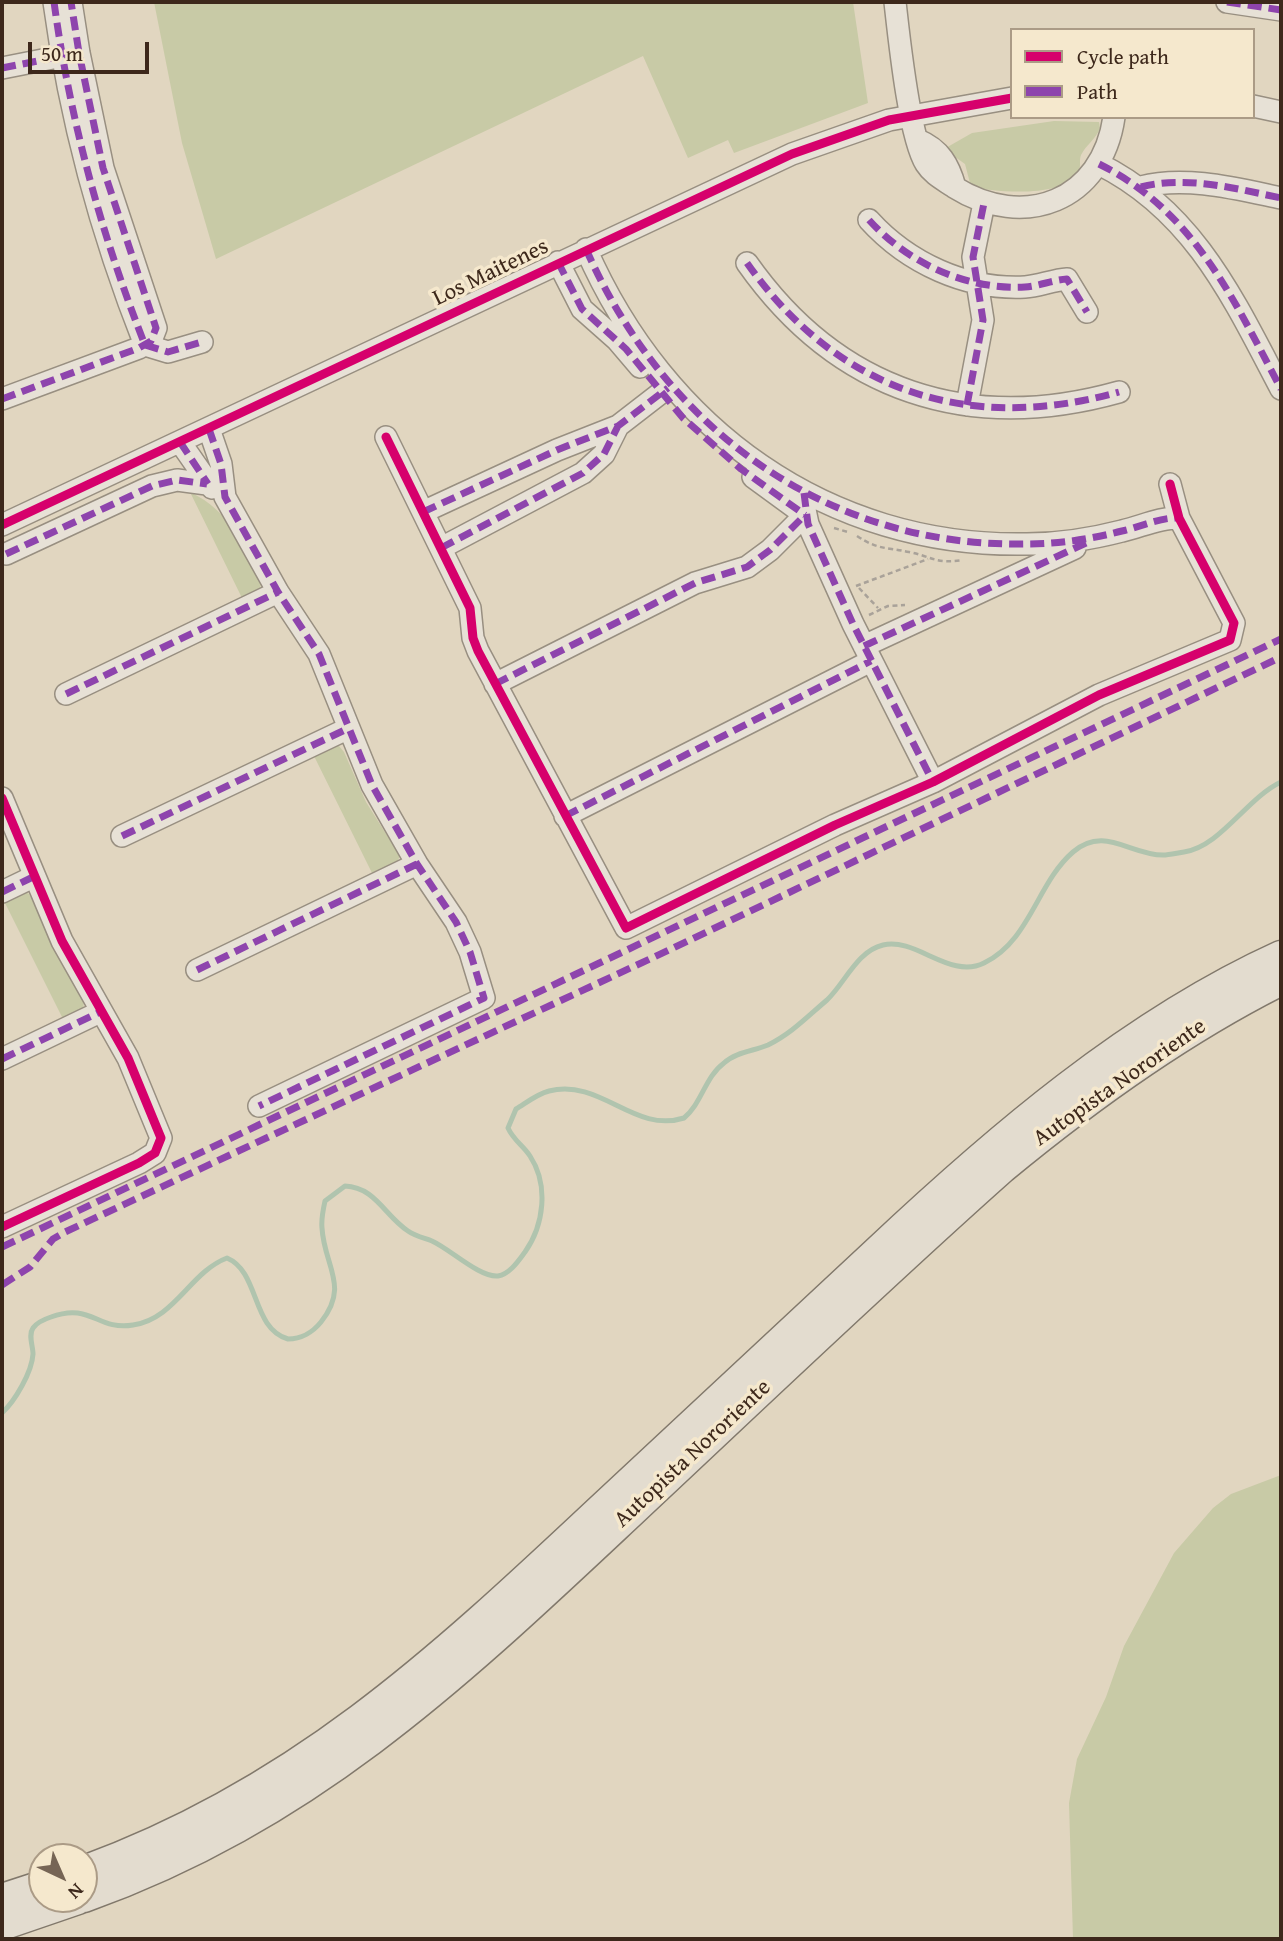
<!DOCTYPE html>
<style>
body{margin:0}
#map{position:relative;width:1283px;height:1941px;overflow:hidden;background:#e1d6c0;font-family:"Gentium Book Plus",serif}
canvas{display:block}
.frame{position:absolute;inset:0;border:4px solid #3d281b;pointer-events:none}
.legend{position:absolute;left:1010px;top:28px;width:245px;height:91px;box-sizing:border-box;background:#f5e8cd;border:2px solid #ab9b86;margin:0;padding:9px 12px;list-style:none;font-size:21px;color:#3d281b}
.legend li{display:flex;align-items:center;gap:14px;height:35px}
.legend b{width:35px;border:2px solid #ab9b86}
.north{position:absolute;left:28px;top:1843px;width:70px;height:70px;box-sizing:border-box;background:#f5e8cd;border:2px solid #ab9b86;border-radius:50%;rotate:136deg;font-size:19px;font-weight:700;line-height:28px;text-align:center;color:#3d281b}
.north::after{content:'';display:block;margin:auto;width:24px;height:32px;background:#766555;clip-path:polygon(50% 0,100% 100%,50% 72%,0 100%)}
.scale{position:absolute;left:28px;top:42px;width:121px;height:32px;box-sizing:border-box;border:4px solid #3d281b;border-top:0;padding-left:9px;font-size:21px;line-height:24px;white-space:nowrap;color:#3d281b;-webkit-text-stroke:5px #f5e8cd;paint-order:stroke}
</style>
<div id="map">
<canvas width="1283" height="1941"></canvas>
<div class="frame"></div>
<ul class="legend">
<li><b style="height:9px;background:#d6006c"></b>Cycle path</li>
<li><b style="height:9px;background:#8e44ad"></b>Path</li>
</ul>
<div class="north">N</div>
<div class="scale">50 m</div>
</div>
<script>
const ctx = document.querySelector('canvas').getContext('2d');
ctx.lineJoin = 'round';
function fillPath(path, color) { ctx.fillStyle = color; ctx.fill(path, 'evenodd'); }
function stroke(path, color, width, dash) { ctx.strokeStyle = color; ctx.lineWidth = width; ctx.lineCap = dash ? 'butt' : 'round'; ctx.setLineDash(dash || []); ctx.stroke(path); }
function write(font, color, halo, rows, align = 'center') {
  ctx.font = font + ' "Gentium Book Plus",serif'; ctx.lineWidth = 7; ctx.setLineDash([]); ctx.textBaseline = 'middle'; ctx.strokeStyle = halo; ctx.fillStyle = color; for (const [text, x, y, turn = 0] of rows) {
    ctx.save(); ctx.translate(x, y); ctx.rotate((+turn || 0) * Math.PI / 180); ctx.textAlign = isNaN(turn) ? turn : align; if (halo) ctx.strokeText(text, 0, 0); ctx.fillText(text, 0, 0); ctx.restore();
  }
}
const green = new Path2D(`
 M154 2H853L868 103 734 153 728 140 688 158 643 56 216 259 182 143Z
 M1054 121 1099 122 1100 128C1096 139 1086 145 1081 155 1079 160 1081 165 1079 171 1066 199 995 192 971 187L965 164 944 149 972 133Z
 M190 492C232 512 240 544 261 583L260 590 242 598Z
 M331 745 339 746 344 752 366 802 400 856 396 864 373 875 314 756Z
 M24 891 29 894 84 1001 83 1010 63 1019 4 901Z
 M1281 1475V1939H1073L1069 1803 1077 1759 1106 1697 1124 1646 1174 1553 1213 1508 1231 1494Z`);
const stream = new Path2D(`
 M2 1413C15 1401 32 1372 33 1354 33 1346 28 1335 33 1328 37 1322 45 1319 51 1317 91 1302 97 1331 133 1325 175 1319 190 1272 227 1258 260 1272 251 1328 288 1339 301 1339 313 1332 321 1322 350 1286 324 1266 322 1228 321 1219 323 1210 325 1201L345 1186C375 1187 385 1216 408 1231 415 1236 424 1238 432 1241 450 1249 480 1278 498 1276 510 1274 519 1260 525 1252 544 1225 549 1185 530 1156 523 1145 514 1141 508 1128L516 1109C526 1103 537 1094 549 1091 601 1078 634 1134 684 1118 702 1103 705 1077 724 1063 736 1052 754 1051 768 1045 791 1034 808 1016 827 1000 845 983 857 951 883 945 916 937 950 980 984 963 1030 941 1037 883 1073 852 1104 825 1130 855 1163 855 1169 855 1177 853 1184 852 1220 847 1247 798 1281 782`);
const path = new Path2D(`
 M834 528 848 532
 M857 536C878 550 886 547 909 552 933 557 935 564 963 560
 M856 586 928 559
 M859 588 878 608
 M869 615 888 606 905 605`);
const minor = new Path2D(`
 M54 2C70 120 101 234 145 345
 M895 2C899 37 909 137 926 164 933 175 944 180 954 187 1024 231 1102 201 1114 117
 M1227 2 1281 10
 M2 68 73 54
 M1253 106 1281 112
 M918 140C940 149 949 165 955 187
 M1099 164C1194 211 1234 300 1281 389
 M1141 187C1185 175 1238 189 1281 198
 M869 220C908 263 966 290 1025 287 1039 286 1053 280 1067 279L1087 312
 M586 249C665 429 827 548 1027 544 1059 544 1091 539 1122 531 1140 527 1161 517 1179 518
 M558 262 582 309 617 340 640 367
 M747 263C838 392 969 434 1119 392
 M145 345 168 352 202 342
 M2 399 139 348 151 341 156 328 103 168 79 53 71 2
 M967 405 983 320 973 257 984 203
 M209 429 221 464 225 497 278 592 319 654 372 785 417 864 456 922 470 952 484 998 259 1106
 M386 437 470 608 473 638 478 651 626 928 835 825 933 782 1099 695 1230 640 1234 623 1179 518 1170 484
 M180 442 212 488
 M753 477 805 515
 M804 505 808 524 853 624 933 782
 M423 512 557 450 618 426 671 385
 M2 525 792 154 889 120 1012 98
 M441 548 583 473 604 454 618 426
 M6 554 152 486 177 480 207 484
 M864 646 1075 548
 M495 684 695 583 747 567 770 550 805 515
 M66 694 278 592
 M2 798 62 941 128 1058 161 1138 155 1153 139 1163 2 1227
 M565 816 871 661
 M122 836 349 728
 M2 892 33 877
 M197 970 417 864
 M2 1059 100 1012`);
const highway = new Path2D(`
 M84 1871C296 1794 437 1663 598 1512 691 1426 784 1339 877 1252 996 1140 1131 1024 1281 956
 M84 1897C312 1815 460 1672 632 1511 755 1396 876 1280 1002 1168 1088 1097 1181 1030 1281 980
 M2 1899 42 1886
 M2 1925 78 1899`);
const quiet = new Path2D(`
 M54 2C70 120 101 234 145 345
 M1227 2 1281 10
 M2 68 68 55
 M1099 164C1194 211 1234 300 1281 389
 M1141 187C1185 175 1238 189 1281 198
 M869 220C908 263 966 290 1025 287 1039 286 1053 280 1067 279L1087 312
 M586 249C665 429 827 548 1027 544 1059 544 1091 539 1122 531 1140 527 1161 517 1179 518
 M558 262 582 309 626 349 683 418 741 469 805 515
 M747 263C838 392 969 434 1119 392
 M145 345 168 352 202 342
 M2 399 139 348 151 341 156 328 103 168 79 53 71 2
 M967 405 983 320 973 257 984 203
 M209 429 221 464 225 497 278 592 319 654 372 785 417 864 456 922 470 952 484 998 259 1106
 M180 442 208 484
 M804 493 808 524 853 624 933 782
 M423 512 557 450 618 426 668 388
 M441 548 583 473 604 454 618 426
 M6 554 152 486 177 480 207 484
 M864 646 1086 543
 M495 684 695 583 747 567 770 550 805 515
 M66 694 278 592
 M565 816 871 661
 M122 836 349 728
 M2 892 33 877
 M197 970 417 864
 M2 1059 100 1012
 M2 1247 1281 639
 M2 1285 30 1267 53 1239 65 1232 669 950 1281 657`);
const cycleway = new Path2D(`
 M386 437 470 608 473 638 478 651 626 928 835 825 933 782 1099 695 1230 640 1234 623 1179 518 1170 484
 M2 525 792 154 889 120 1012 98
 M2 798 62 941 128 1058 161 1138 155 1153 139 1163 2 1227`);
const streetNames = [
 ["Los Maitenes",491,273,-26],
 ["Autopista Nororiente",1120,1083,-35],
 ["Autopista Nororiente",693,1454,-43]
];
fillPath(green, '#c8caa6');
stroke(stream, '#b0c4ae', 5);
stroke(minor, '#988f81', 24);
stroke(highway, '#81786b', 33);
stroke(path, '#a9a299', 2.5, [5, 3.5]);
stroke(minor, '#e7e1d6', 21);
stroke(highway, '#e3dccf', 30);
stroke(quiet, '#8e44ad', 7, [14, 7]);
stroke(cycleway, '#d6006c', 9);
write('23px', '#3d281b', '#f5e8cd', streetNames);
</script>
